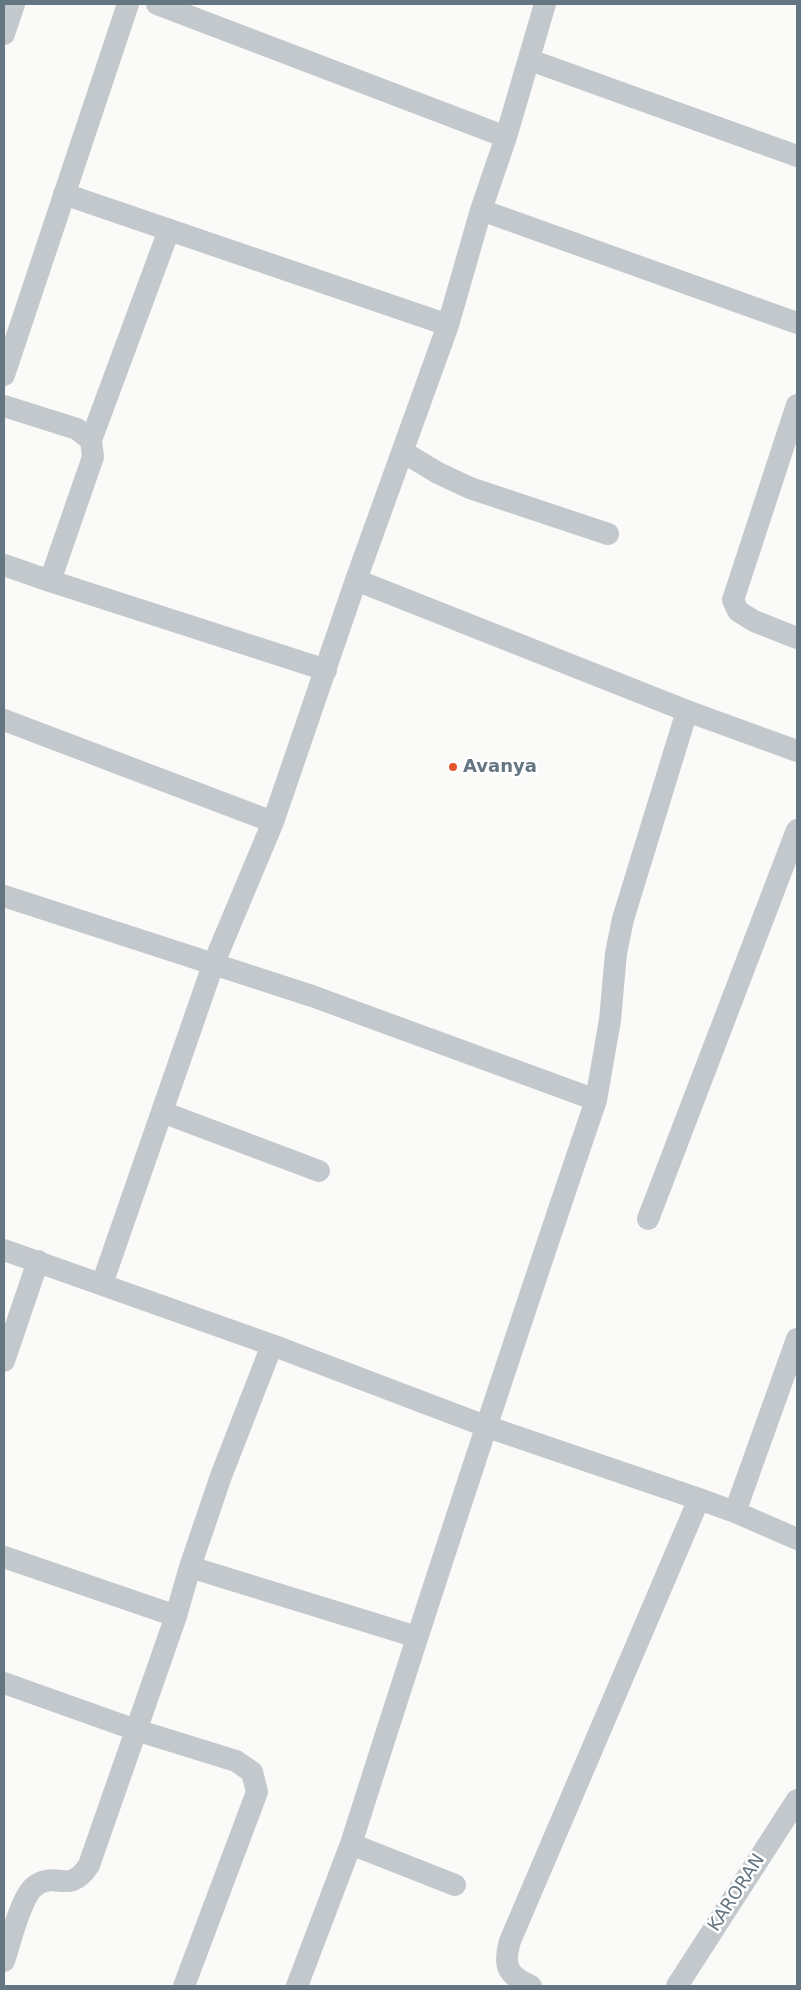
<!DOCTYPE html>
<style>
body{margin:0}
#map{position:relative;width:801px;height:1990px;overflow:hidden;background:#fafaf8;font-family:"DejaVu Sans",sans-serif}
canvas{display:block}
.frame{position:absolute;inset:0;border:5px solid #657683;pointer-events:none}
</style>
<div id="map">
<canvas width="801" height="1990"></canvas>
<div class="frame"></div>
</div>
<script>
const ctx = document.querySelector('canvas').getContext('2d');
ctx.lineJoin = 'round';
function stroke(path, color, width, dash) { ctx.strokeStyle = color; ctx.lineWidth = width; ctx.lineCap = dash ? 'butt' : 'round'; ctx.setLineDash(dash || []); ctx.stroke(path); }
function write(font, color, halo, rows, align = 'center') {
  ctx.font = font + ' "DejaVu Sans",sans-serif'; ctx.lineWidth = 5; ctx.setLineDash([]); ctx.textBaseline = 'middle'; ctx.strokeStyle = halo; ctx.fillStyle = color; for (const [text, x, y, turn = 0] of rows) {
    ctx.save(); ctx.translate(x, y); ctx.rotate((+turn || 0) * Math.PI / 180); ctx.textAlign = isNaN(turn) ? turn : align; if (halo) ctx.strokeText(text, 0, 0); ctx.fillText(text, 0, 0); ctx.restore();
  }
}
const minor = new Path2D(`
 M157 4 506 137
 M4 34 14 4
 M530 60 797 156
 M64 194 448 325
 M481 210 797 323
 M4 375 128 4
 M797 405 733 600 738 611 754 621 797 638
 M4 406 77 429 91 440 93 457 50 581 326 670
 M91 440 169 230
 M403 452 438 473 470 488 608 534
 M4 565 50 581
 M356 580 687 711 797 751
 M4 720 273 822
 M4 896 312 996 596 1100C512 1347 430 1595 351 1844
 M596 1100 610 1020 616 953 623 919 687 711
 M162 1112 319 1171
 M648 1219 797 830
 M4 1250 272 1345 488 1427 699 1499 735 1512 797 1539
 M102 1284 213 965 273 822 356 580 448 325 481 210 506 137 545 4
 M4 1361 38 1261
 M735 1512 797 1339
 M4 1557 176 1616
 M190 1567 417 1637
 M4 1683 136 1730 236 1761 252 1772 257 1792 184 1986
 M4 1961C10 1943 21 1896 35 1886 56 1870 69 1896 89 1865L176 1616 190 1567 221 1476 272 1345
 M297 1986 351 1844 455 1885
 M531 1986C507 1975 503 1966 510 1941L699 1499
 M677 1986 797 1800`);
const markers = [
 [453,767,5,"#e4572e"]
];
const poiNames = [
 ["Avanya",463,767]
];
const streetNames = [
 ["KARORAN",737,1893,-57]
];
stroke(minor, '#c3c8cc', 22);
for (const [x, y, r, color] of markers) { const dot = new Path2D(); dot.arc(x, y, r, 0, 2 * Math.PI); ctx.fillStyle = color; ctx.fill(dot); stroke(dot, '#fff', 2); }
write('bold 18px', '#657683', '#fff', poiNames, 'left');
write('18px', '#657683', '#fff', streetNames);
</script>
